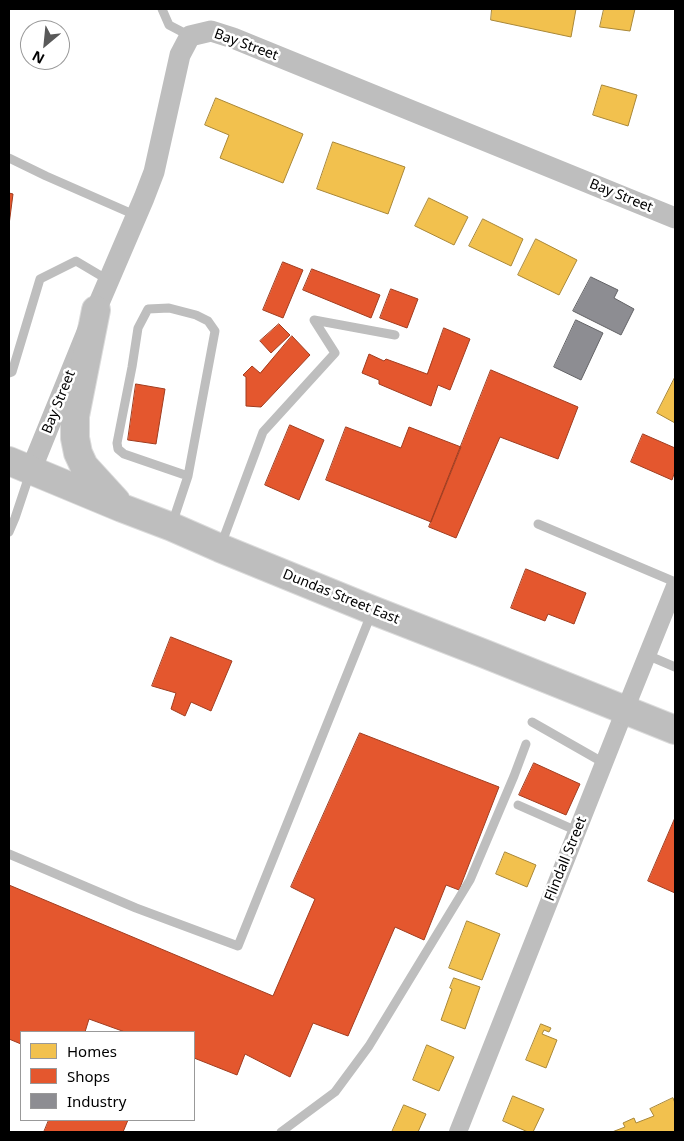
<!DOCTYPE html>
<style>
body{margin:0}
#map{position:relative;width:684px;height:1141px;overflow:hidden;background:#fff;font-family:"Noto Sans",sans-serif}
canvas{display:block}
.frame{position:absolute;inset:0;border:10px solid #000;pointer-events:none}
.legend{position:absolute;left:20px;top:1031px;width:175px;height:90px;box-sizing:border-box;background:#fff;border:1px solid #999;margin:0;padding:6px 9px;list-style:none;font-size:15px;color:#000}
.legend li{display:flex;align-items:center;gap:10px;height:25px}
.legend b{width:25px;border:1px solid #999}
.north{position:absolute;left:20px;top:20px;width:50px;height:50px;box-sizing:border-box;background:#fff;border:1px solid #999;border-radius:50%;rotate:208deg;font-size:14px;font-weight:700;line-height:20px;text-align:center;color:#000}
.north::after{content:'';display:block;margin:auto;width:18px;height:22px;background:#595959;clip-path:polygon(50% 0,100% 100%,50% 72%,0 100%)}
</style>
<div id="map">
<canvas width="684" height="1141"></canvas>
<div class="frame"></div>
<ul class="legend">
<li><b style="height:14px;background:#f2c14e"></b>Homes</li>
<li><b style="height:14px;background:#e4572e"></b>Shops</li>
<li><b style="height:14px;background:#8d8d92"></b>Industry</li>
</ul>
<div class="north">N</div>
</div>
<script>
const ctx = document.querySelector('canvas').getContext('2d');
ctx.lineJoin = 'round';
function fillPath(path, color) { ctx.fillStyle = color; ctx.fill(path, 'evenodd'); }
function stroke(path, color, width, dash) { ctx.strokeStyle = color; ctx.lineWidth = width; ctx.lineCap = dash ? 'butt' : 'round'; ctx.setLineDash(dash || []); ctx.stroke(path); }
function write(font, color, halo, rows, align = 'center') {
  ctx.font = font + ' "Noto Sans",sans-serif'; ctx.lineWidth = 5; ctx.setLineDash([]); ctx.textBaseline = 'middle'; ctx.strokeStyle = halo; ctx.fillStyle = color; for (const [text, x, y, turn = 0] of rows) {
    ctx.save(); ctx.translate(x, y); ctx.rotate((+turn || 0) * Math.PI / 180); ctx.textAlign = isNaN(turn) ? turn : align; if (halo) ctx.strokeText(text, 0, 0); ctx.fillText(text, 0, 0); ctx.restore();
  }
}
const homes = new Path2D(`
 M492 9H576L571 37 491 20Z
 M604 9H635L630 31 600 27Z
 M602 85 637 95 628 126 593 115Z
 M216 98 303 134 283 183 220 158 229 135 205 125Z
 M333 142 405 167 388 214 317 189Z
 M429 198 468 217 454 245 415 226Z
 M483 219 523 239 511 266 469 246Z
 M536 239 577 260 559 295 518 275Z
 M675 377V423L657 413Z
 M505 852 536 865 527 887 496 874Z
 M467 921 500 934 482 980 449 968Z
 M454 978 480 987 465 1029 441 1020 452 989 450 988Z
 M541 1024 551 1028 549 1032 544 1030 542 1034 557 1040 546 1068 526 1060Z
 M427 1045 454 1057 439 1091 413 1080Z
 M513 1096 544 1109 533 1132H528L503 1121Z
 M673 1098 675 1103V1132H612L625 1127 623 1123 634 1118 636 1123 654 1116 650 1109Z
 M404 1105 426 1114 418 1132H392Z`);
const shops = new Path2D(`
 M9 193 13 194 9 225Z
 M283 262 303 270 283 318 263 310Z
 M312 269 380 295 371 318 303 290Z
 M391 289 418 299 407 328 380 318Z
 M279 324 290 335 271 353 260 341Z
 M444 328 470 339 450 390 438 385 431 406 379 384V380L362 373 369 354 384 361 386 359 427 374Z
 M292 336 310 355 261 407 246 406V377L243 375 252 366 260 373Z
 M491 370 578 407 558 459 500 437 456 538 429 527Z
 M136 384 165 389 156 444 128 440Z
 M290 425 324 440 299 500 265 485Z
 M346 427 401 448 409 427 461 447 431 522 326 480Z
 M643 434 675 448V471L672 480 631 462Z
 M526 569 586 593 574 624 548 614 545 621 511 608Z
 M171 637 232 661 211 711 191 702 185 716 171 709 176 693 152 686Z
 M360 733 499 787 459 890 446 885 424 940 395 927 348 1036 313 1023 290 1077 245 1054 237 1075 194 1058V1032H125L89 1019 85 1032H21V1044L9 1039V885L273 996 315 899 291 887Z
 M534 763 580 784 566 815 519 795Z
 M675 818V893L648 881Z
 M49 1120H128L123 1132H44Z`);
const industry = new Path2D(`
 M591 277 618 290 614 298 634 309 621 335 573 311Z
 M576 320 603 333 581 380 554 367Z`);
const service = new Path2D(`
 M162 9 169 25 190 36
 M9 158 46 176 135 215
 M9 373 12 372 40 279 76 261 108 280
 M172 524 188 476 215 331 208 321 196 315 169 308 148 309 138 328 132 367 117 443 118 449 124 454 188 476
 M538 524 675 582
 M9 532 15 518 30 473
 M221 545 263 432 335 353 314 320 395 335
 M647 655 675 667
 M532 722 604 763
 M518 805 577 831
 M9 854 136 908 238 946 372 612
 M281 1132 335 1092 369 1046 470 880 514 776 526 744`);
const minor = new Path2D(`
 M458 1132 625 710 675 586`);
const tertiary = new Path2D(`
 M31 470 96 310 144 198 154 172 180 55 190 36 211 31 233 38 675 218`);
const primary = new Path2D(`
 M96 310 75 416V438L78 453 84 466 116 501
 M9 461 122 508 172 527 220 548 372 610 485 654 675 730`);
const streetNames = [
 ["Bay Street",246,45,20],
 ["Bay Street",621,196,22],
 ["Bay Street",59,402,-68],
 ["Dundas Street East",341,597,22],
 ["Flindall Street",566,859,-68]
];
fillPath(homes, '#f2c14e');
stroke(homes, '#a98737', 1);
fillPath(shops, '#e4572e');
stroke(shops, '#a03d20', 1);
fillPath(industry, '#8d8d92');
stroke(industry, '#636366', 1);
stroke(primary, '#dbdbdb', 30);
stroke(service, '#bebebe', 9);
stroke(minor, '#bebebe', 18);
stroke(tertiary, '#bebebe', 21);
stroke(primary, '#bebebe', 28);
write('14px', '#000', '#fff', streetNames);
</script>
